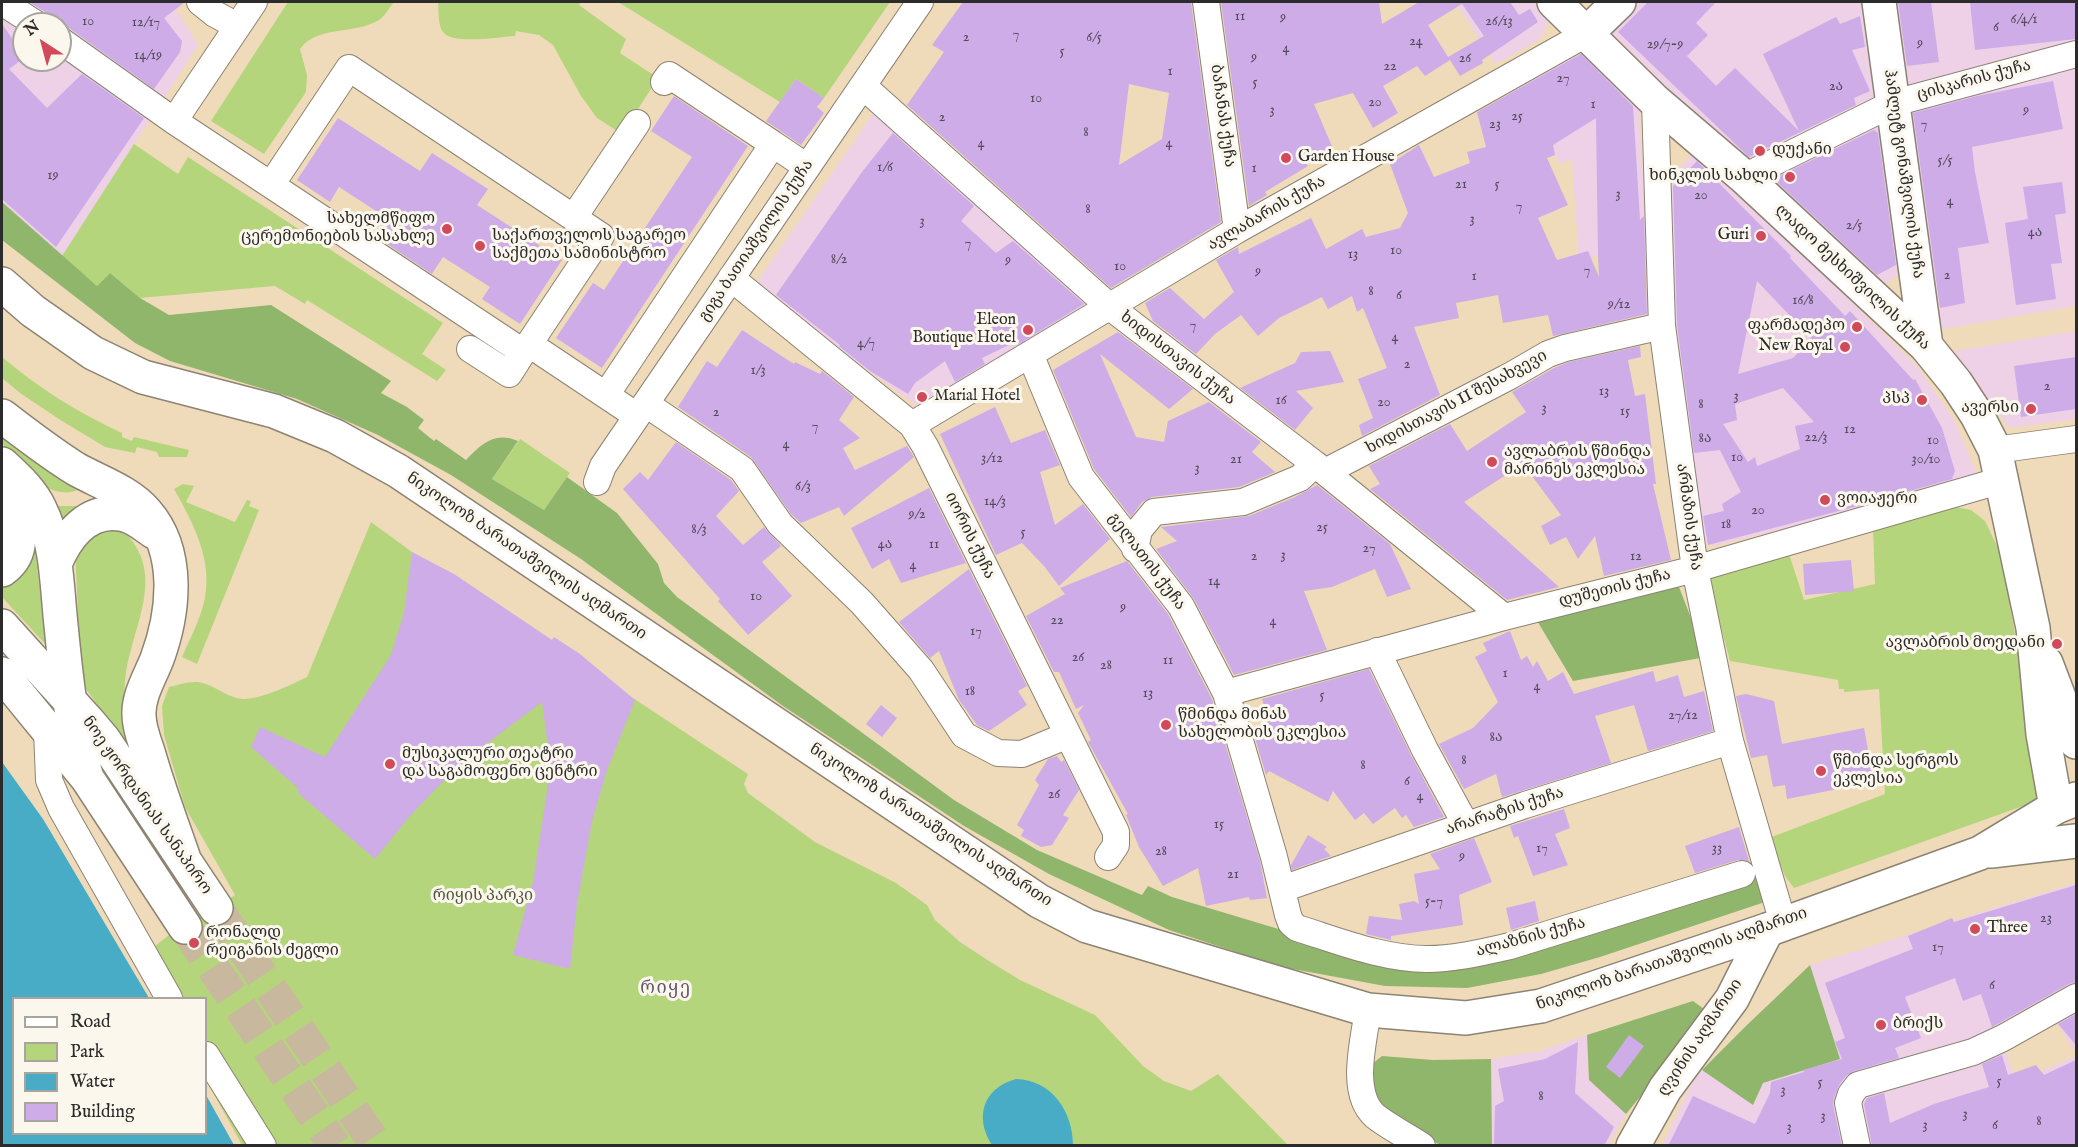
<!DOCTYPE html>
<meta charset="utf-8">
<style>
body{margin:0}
#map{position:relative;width:2078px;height:1147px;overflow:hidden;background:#efdbba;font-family:"IM FELL English",serif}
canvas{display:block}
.frame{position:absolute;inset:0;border:3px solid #2b2b2b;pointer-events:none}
.legend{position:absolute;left:12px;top:997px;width:195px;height:138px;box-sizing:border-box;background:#fbf7ec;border:2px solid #a8a59f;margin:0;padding:8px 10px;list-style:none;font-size:18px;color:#2b2b2b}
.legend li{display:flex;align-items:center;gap:12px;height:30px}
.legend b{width:30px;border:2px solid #a8a59f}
.north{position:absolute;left:12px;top:12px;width:60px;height:60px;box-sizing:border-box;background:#fbf7ec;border:2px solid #a8a59f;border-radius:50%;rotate:324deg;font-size:16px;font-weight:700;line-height:24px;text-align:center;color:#2b2b2b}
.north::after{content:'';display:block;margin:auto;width:21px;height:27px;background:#d1495b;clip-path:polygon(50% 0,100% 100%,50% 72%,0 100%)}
</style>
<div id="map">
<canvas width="2078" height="1147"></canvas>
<div class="frame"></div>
<ul class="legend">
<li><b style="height:8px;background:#fff"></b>Road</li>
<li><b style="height:16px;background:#b5d57c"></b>Park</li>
<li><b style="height:16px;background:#48acc7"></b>Water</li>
<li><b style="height:16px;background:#cdace7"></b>Building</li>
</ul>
<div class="north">N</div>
</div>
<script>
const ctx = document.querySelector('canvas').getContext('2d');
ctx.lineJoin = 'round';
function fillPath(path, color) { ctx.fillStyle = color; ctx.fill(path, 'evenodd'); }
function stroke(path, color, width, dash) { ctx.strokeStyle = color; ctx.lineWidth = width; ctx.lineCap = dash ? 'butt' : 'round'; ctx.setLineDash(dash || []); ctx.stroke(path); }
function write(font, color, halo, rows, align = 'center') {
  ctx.font = font + ' "IM FELL English","Noto Serif Georgian",serif'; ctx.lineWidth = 6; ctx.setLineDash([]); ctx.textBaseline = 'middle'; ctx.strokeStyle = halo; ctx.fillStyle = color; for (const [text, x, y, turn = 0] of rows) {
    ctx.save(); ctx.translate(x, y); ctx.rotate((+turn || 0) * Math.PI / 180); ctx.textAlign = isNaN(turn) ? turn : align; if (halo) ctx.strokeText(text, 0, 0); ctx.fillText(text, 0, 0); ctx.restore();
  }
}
const built = new Path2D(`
 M2 2H172L198 45 62 256 2 202ZM24 24H60V60H24Z
 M1455 2H1534L1545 13 1548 23 1540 39 1496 64Z
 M1638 2H2076V45L1979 87 2076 69V306L1931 331 1900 274 1874 290 1607 29Z
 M1584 39 1638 95 1647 241 1579 260 1572 159 1561 164 1506 85Z
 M875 111 1096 308 922 409 753 288Z
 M1697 149 1917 366 1954 420 1980 482 1712 546 1703 540 1687 480 1663 204 1672 176Z
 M2076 331V419L2009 428 1995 407 1950 361 1949 354 1955 351Z
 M2076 883V991L1983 1039 1841 1085 1849 1145 1662 1146 1691 1085 1702 1070 1753 1104 1763 1083 1840 1059 1810 965Z
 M2076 1004V1054L2055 1019 2004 1048 2017 1082 2076 1056V1145H1861L1854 1100Z
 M1587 1035 1589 1080 1626 1114 1608 1145H1492L1491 1059 1540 1051Z`);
const green = new Path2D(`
 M288 2H394C389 8 385 16 379 20 355 35 317 25 300 49L307 75 306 92 264 154 211 121Z
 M438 2H581L579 5 626 39 620 53 658 78 622 134 597 118 581 96 553 45 539 35 516 31 515 36C500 37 456 44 445 34 437 27 439 10 438 2Z
 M618 2H890L824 98 796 79 780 102Z
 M134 144 178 174 188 157 443 323 422 354 446 370 437 381 307 300 305 304 275 286 140 298 110 273 97 286 62 256Z
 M2 357C40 389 77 412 122 433V437L132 441 134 437 189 450 187 457H159L157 452 137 447 135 453 105 447 62 421 20 393 2 378Z
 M2 430 82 488C48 506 22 465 2 443Z
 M520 439 570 473 544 510 492 479Z
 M183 484 194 486 186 502 235 522 247 500 251 501 249 506 259 510 197 664 182 657C191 636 204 613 206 590 210 554 191 519 174 489Z
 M98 502 64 527 55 506H76Z
 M1956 507 1971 510 1985 521 2001 554 2037 761 2039 797 2034 802 1794 888 1785 876 1769 838 1885 794 1879 689 1844 692V689H1839L1838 680 1730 661 1706 571 1788 551 1804 600 1875 584 1873 528Z
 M31 519 47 646 2 597V586L4 585Z
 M371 522 412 552 748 774 744 784 748 793 815 842 896 883 927 905 935 920 960 942 989 961 1020 980 1095 1015 1143 1066 1164 1081 1191 1091 1218 1074 1288 1145H242L206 1080V998H159L137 960 169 935 216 908 235 895 185 807 164 735 162 706 169 687C181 684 194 679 206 684 218 688 232 700 245 699 264 698 290 685 307 677Z
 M119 527C177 577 121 637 125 696 126 718 135 742 140 763L86 689 80 660 75 547 85 532Z`);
const forest = new Path2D(`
 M2 202 97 286 110 273 140 298 169 315 271 305 391 381 381 393 407 407 424 420 418 428 434 441 436 439 466 460C481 444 495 431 518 441L492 479 544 510 567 477 617 513 658 564 664 583 677 597 954 800 1037 850 1142 895 1148 886 1172 897 1375 958 1459 963 1763 876 1771 900 1600 957 1541 974 1467 988 1385 986 1282 967 1169 930 1049 874 964 826 783 706 581 559 451 475 378 435 297 399 170 361 135 343 2 240Z
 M1679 587 1706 657 1573 681 1536 619Z
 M1810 965 1840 1059 1763 1083 1753 1105 1702 1070 1747 1025Z
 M1693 1001 1704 1009V1015L1700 1023 1626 1114 1589 1080 1587 1035Z
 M1382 1056 1433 1060 1491 1059 1492 1145H1440L1381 1109 1366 1075 1372 1064Z`);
const water = new Path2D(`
 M2 762 43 819 149 998H14V1134H206V1095L234 1145H2Z
 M1016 1079C1052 1080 1073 1112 1073 1145H992C974 1117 983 1088 1016 1079Z`);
const building = new Path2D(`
 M29 2H185L164 18 182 41 180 52 154 89 69 28 60 24H51L49 17 45 12Z
 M963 2H1191L1221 222 1111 288 907 105 944 52 932 45ZM1129 84 1169 93 1162 139 1119 165Z
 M1221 2H1379L1382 24 1419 2H1510L1519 15 1530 9 1538 22 1482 60 1483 63 1460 76 1450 60 1425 76 1417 66 1383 86 1398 113 1373 128 1353 93 1314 104 1334 151 1307 164 1308 166 1265 192 1267 195 1249 206ZM1462 4 1484 36 1448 57 1428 25Z
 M1648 2H1716L1696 23 1708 35 1687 56 1716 86 1735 68 1799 131 1763 54 1836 17 1840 24 1860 16 1865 47 1852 50 1870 91 1854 98 1856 105 1749 157 1618 32Z
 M1898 2H1931L1939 62 1907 66Z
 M1970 2H2076V39L1975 50Z
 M2 24 24 55V58L9 69 47 108 82 74 144 118 56 247 2 199Z
 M1581 54 1633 106 1640 220 1644 216 1647 314 1553 336 1548 315 1503 323 1498 295 1456 303 1459 318 1414 327 1440 395 1362 436 1359 425 1373 418 1358 379 1387 368 1363 308 1357 312 1352 296 1328 309 1322 297 1279 318 1258 336 1241 315 1215 334 1196 354 1153 321 1145 303 1170 288 1204 319 1234 292 1216 260 1238 247 1239 254 1311 218 1326 249 1362 229 1366 237 1400 228 1408 213 1390 164 1419 145 1434 177 1470 163 1467 152 1486 147 1477 112ZM1596 118 1598 255 1599 277 1588 251 1557 260 1538 218 1568 205 1547 158 1555 155 1553 145Z
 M796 79 824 98 817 107 824 113 801 145 766 121Z
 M2053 81 2063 129 1972 147 1975 172 1989 243 1958 248 1965 303 1940 308 1913 113 1977 96Z
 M674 96 748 146 602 368 556 338 593 283 604 290 692 157 651 131Z
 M338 118 420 171 432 153 488 189 477 205 562 260 520 324 482 299 490 287 443 257 432 274 375 236 387 218 339 187 330 202 297 180Z
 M1874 130 1878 133 1896 265 1877 275 1778 183 1779 176Z
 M893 133 974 206 961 221 996 253 1013 241 1084 304 1017 345 1015 342 982 358 985 364 955 382 945 361 915 383 908 394 870 371 839 346 840 345 776 295 862 172Z
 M1697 161 1791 256 1790 258 1845 316 1850 311 1913 380 1915 379 1942 428 1955 471 1952 479 1854 507 1708 545 1703 516 1724 511 1722 504 1741 492 1720 450 1694 453 1677 325 1673 186ZM1757 281 1812 339 1793 358 1738 374ZM1783 388 1814 422 1795 426 1800 449 1757 466 1755 457 1748 462 1723 424 1737 420 1735 404Z
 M2062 182 2066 213 2055 215 2062 263 2051 264 2056 299 2016 305 2005 223 2028 219 2023 187Z
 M742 330 794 364 795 362 820 374 822 371 854 397 839 420 860 438 843 448 855 470 907 446 914 457 844 516 839 507 801 523 791 514 751 457 678 407 707 361 717 367Z
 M1118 332 1193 389 1169 409 1100 354 1136 437 1164 442 1168 421 1209 402 1261 442 1252 452 1275 472 1239 487 1152 497 1142 502 1131 517 1094 469 1053 370Z
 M1640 346 1641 357 1628 360 1635 396 1645 394 1656 484H1653L1671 560 1604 576 1595 536 1578 559 1566 537 1550 545 1541 526 1561 515 1523 464 1464 502 1559 587 1507 600 1370 489 1380 484 1369 466 1450 424 1467 451 1526 412 1512 392 1554 368 1569 362Z
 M1330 351 1344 382 1296 391 1313 408 1295 430 1240 388 1295 363 1301 352Z
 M2076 357V409L2021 417 2014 366Z
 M995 407 1011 443 1045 430 1060 465 1040 472 1055 525 1083 504 1110 539 1059 586 1044 566 1022 543 996 555 940 434Z
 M676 442 731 480 739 491 716 516 743 545 764 527 781 546 762 562 792 596 748 635 718 601 720 599 623 489 640 472 648 480Z
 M1317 485 1390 544 1411 589 1387 597 1375 569 1332 587 1304 591 1327 650 1234 675 1194 599 1156 549 1177 541 1161 527 1249 516 1295 497Z
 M929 488 966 563 901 583 889 559 872 569 851 528Z
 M412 552 454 574 552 640 554 637 580 654 635 700 607 770 592 821 577 904 570 969 513 955 533 882 547 791 549 754 542 702 474 753 447 777 409 817 375 859 297 792 299 789 251 747 260 727 325 757 391 655 404 613Z
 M1851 560 1854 591 1805 595 1803 564Z
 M1127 561 1168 614 1212 699 1260 861 1267 898 1250 900 1249 897 1206 906 1198 868 1163 886 1139 847 1126 815 1128 814 1088 742 1091 740 1078 713 1084 705 1076 709 1059 672H1054L1026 616 1065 594 1060 588Z
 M969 569 1027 686 1018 691 1027 705 989 731 977 725 959 700 939 651 930 658 899 622Z
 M1510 631 1521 660 1527 656 1533 667 1537 661 1548 681 1563 672 1574 694 1653 671 1656 682 1678 675 1684 697 1704 691 1713 731 1648 751 1634 705 1595 716 1611 763 1502 797 1496 774 1464 789 1439 744 1473 728 1498 702 1475 657 1487 651 1483 643Z
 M1369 669 1412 757 1444 817 1414 827 1406 815 1402 818 1395 808 1373 824 1364 813 1355 820 1333 791 1328 802 1269 771 1266 775 1252 728 1269 721 1262 699Z
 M1746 694 1774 701 1782 744 1864 728 1874 782 1787 799 1785 785 1773 787 1767 755 1751 758 1736 696Z
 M881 705 897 718 882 737 866 724Z
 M1057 756 1061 762 1064 760 1079 790 1063 815 1069 818 1052 845 1041 847 1021 836 1024 830 1017 825 1039 785 1035 780 1048 759Z
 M1564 809 1570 828 1555 834 1568 865 1533 876 1518 836 1514 838 1510 826Z
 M1739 827 1749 861 1738 860 1695 873 1685 846Z
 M1308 835 1327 847 1324 849 1331 856 1292 870 1291 865Z
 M1474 838 1492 882 1459 895 1463 925 1391 936V940L1366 934 1369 916 1402 920 1399 904 1414 901 1419 904 1414 874 1440 869 1430 854Z
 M2076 885V982L2069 984 1992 1027 1981 994 1963 1001 1955 978 1905 997 1921 1038 1895 1048 1899 1058 1854 1071 1846 1076 1839 1085 1834 1098 1833 1105 1842 1146H1668L1693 1096 1755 1124 1770 1093 1771 1082 1804 1072 1803 1070 1842 1059 1835 1042 1845 1038 1825 983 1913 949 1908 936 1952 918 1954 922Z
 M1535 901 1539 921 1511 930 1506 908Z
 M2076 1014V1045L2058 1024Z
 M1629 1035 1644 1046 1620 1078 1606 1067Z
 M1578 1042 1575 1093 1614 1127 1604 1146H1494L1495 1106 1504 1101 1498 1069 1545 1059Z
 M2002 1055 2008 1075 2036 1065 2044 1075 2076 1060V1146H1872L1864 1104 1867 1098 1884 1093 1890 1123 1934 1104 1989 1087 1982 1064Z`);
const primaryTunnel = new Path2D(`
 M216 908 377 1146
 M185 927 335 1146`);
const street = new Path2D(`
 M2 2 36 24
 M200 2 215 14 237 26
 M1206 2 1237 230
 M60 40 174 121 271 185 349 68 601 236 529 344 637 416
 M664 82 669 75 773 144
 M863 86 1110 307 1315 464 1504 617
 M1655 101 1662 326 1695 569 1730 741 1783 923
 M174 121 254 2
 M1744 177 1894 103 2076 54
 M271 185 523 352 529 344
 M574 217 637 123
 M731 278 912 425 925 446 1116 832V845L1108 857
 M470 349 509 374 523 352
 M1030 354 1081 477 1181 606 1226 693 1274 857 1288 915 1291 923 1297 928C1339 941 1383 959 1427 959 1455 959 1483 952 1510 946L1742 874
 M606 395 773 144 807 167
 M646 404 742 469 780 524 862 603 921 670 964 735 998 753 1022 754 1068 735
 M912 425 1237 230 1586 34
 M1995 450 2076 439
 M1325 472 1510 376 1548 354 1565 348 1662 326
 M597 482 603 466 920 2
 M1135 549 1139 530 1154 512 1243 502 1300 478 1315 464
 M1377 651 1425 750 1466 825
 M1226 693 1504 617 1695 569 2002 480
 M47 730 49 780 61 808 169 998
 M1282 889 1525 805 1730 741
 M1368 1010C1364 1040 1349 1093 1375 1116 1389 1127 1407 1136 1422 1146
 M206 1055 263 1146
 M1857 1146 1848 1103 1851 1094 1858 1085 1973 1052 2003 1038 2076 997`);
const secondary = new Path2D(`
 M1554 2 1655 101 1744 177 1926 346 1956 383 1977 415 1995 450 2033 628 2043 734 2056 807
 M1879 2 1926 346
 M1586 34 1619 2
 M2046 663 2076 742
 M1633 1146 1665 1089 1732 999 1767 930`);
const primary = new Path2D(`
 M2 284 33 311 93 353 143 377 274 411 335 436 398 471 1039 901 1087 926 1368 1010 1466 1018 1541 1006 1767 930 1980 853 2056 807 2076 799
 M2 416C26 434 50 453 76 469 99 482 128 491 146 512 181 552 174 613 157 659 150 677 138 696 139 715 139 729 145 742 149 755 159 790 172 824 184 859
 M2 464C16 477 32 491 40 509 57 542 57 589 61 625 66 677 71 727 87 778
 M2 494C17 517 30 550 2 570
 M55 564C67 535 89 506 125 515 136 518 145 526 154 532
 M2 626 88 721 104 740 216 908
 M2 674 87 778 185 927
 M1991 851 2076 841`);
const markers = [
 [1760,151,6,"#d1495b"],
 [1286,158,6,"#d1495b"],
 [1790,177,6,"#d1495b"],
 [447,229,6,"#d1495b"],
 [1761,236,6,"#d1495b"],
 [480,246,6,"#d1495b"],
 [1857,327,6,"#d1495b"],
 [1028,330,6,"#d1495b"],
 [1845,347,6,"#d1495b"],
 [922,397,6,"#d1495b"],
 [1922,400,6,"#d1495b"],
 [2031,409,6,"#d1495b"],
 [1492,462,6,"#d1495b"],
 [1825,500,6,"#d1495b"],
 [2057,644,6,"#d1495b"],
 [1166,725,6,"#d1495b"],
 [390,764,6,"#d1495b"],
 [1821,771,6,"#d1495b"],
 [1975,929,6,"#d1495b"],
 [194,943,6,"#d1495b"],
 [1881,1025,6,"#d1495b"]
];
const numberNames = [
 ["11",1240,17],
 ["9",1283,18],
 ["6/4/1",2024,20],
 ["10",88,22],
 ["26/13",1499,22],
 ["12/17",146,23],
 ["6",1996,28],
 ["7",1016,35],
 ["2",966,38],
 ["6/5",1094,38],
 ["24",1416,42],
 ["9",1920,44],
 ["29/7-9",1665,45],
 ["4",1286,49],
 ["5",1062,52],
 ["14/19",148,56],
 ["9",1254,58],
 ["26",1465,59],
 ["22",1390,67],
 ["1",1170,72],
 ["27",1563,79],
 ["5",1255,83],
 ["2ა",1836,87],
 ["10",1036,99],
 ["20",1375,103],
 ["1",1593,105],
 ["3",1272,111],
 ["9",2026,111],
 ["25",1517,117],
 ["2",942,118],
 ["23",1495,125],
 ["7",1924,125],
 ["8",1086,133],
 ["4",981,144],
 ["4",1169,144],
 ["5/5",1945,161],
 ["1/6",885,168],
 ["1",1254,169],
 ["19",53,176],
 ["21",1461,185],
 ["5",1497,185],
 ["3",1618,195],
 ["20",1701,196],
 ["4",1950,202],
 ["7",1519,207],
 ["8",1088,210],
 ["3",1472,220],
 ["3",922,222],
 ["2/5",1854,226],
 ["4ა",2035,233],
 ["7",968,244],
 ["10",1396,251],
 ["13",1353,255],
 ["8/2",839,260],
 ["9",1008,261],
 ["10",1120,267],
 ["7",1587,271],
 ["9",1258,272],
 ["2",1947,276],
 ["1",1474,277],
 ["8",1371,292],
 ["6",1399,296],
 ["16/8",1803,301],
 ["9/12",1619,305],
 ["7",1193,326],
 ["4",1395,338],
 ["4/7",866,344],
 ["2",1407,365],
 ["1/3",758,371],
 ["2",2047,387],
 ["13",1604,392],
 ["3",1736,397],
 ["16",1281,401],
 ["20",1384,403],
 ["8",1701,405],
 ["3",1544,409],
 ["15",1625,412],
 ["2",716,413],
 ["7",815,427],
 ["12",1850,430],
 ["22/3",1816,438],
 ["8ა",1705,439],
 ["10",1933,441],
 ["4",786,445],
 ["10",1737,458],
 ["3/12",992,459],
 ["21",1236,460],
 ["30/10",1926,460],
 ["3",1197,469],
 ["6/3",803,487],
 ["14/3",995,502],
 ["20",1758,511],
 ["9/2",917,515],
 ["18",1726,525],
 ["25",1322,528],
 ["8/3",699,530],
 ["5",1023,533],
 ["4ა",885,545],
 ["11",934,545],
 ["27",1369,549],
 ["3",1283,556],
 ["2",1254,557],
 ["12",1636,557],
 ["4",913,566],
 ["14",1214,582],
 ["10",756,597],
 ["9",1123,608],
 ["22",1057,621],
 ["4",1273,622],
 ["17",976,632],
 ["26",1078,658],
 ["11",1168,661],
 ["28",1106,666],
 ["1",1505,674],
 ["4",1537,687],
 ["18",970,692],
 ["13",1148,694],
 ["5",1322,696],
 ["27/12",1683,716],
 ["8ა",1496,738],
 ["8",1464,761],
 ["8",1363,766],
 ["6",1407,782],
 ["26",1054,795],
 ["4",1420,797],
 ["15",1219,825],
 ["17",1542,849],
 ["33",1717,849],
 ["28",1161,852],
 ["9",1462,857],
 ["21",1233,875],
 ["5-7",1434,902],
 ["23",2046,919],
 ["17",1938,948],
 ["6",1992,986],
 ["5",1999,1082],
 ["5",1820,1083],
 ["3",1783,1091],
 ["8",1541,1097],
 ["3",1965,1115],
 ["3",1823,1117],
 ["8",2039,1122],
 ["3",1925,1126],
 ["6",1995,1126],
 ["3",1789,1128]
];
const streetNames = [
 ["ცისკარის ქუჩა",1974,81,-15],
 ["ბაჩანას ქუჩა",1222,116,82],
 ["ჰამლეტ გონაშვილის ქუჩა",1903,174,82],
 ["ავლაბარის ქუჩა",1267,214,-30],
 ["გიგა ბათიაშვილის ქუჩა",757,241,-56],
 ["ლადო მესხიშვილის ქუჩა",1852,278,43],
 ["ხიდისთავის ქუჩა",1177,359,38],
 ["ხიდისთავის II შესახვევი",1457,403,-28],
 ["არმაზის ქუჩა",1688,517,82],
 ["იორის ქუჩა",969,536,64],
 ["ნიკოლოზ ბარათაშვილის აღმართი",526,557,34],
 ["გელათის ქუჩა",1146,562,53],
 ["დუშეთის ქუჩა",1615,589,-14],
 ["ნოე ჟორდანიას სანაპირო",146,806,55],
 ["არარატის ქუჩა",1505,812,-18],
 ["ნიკოლოზ ბარათაშვილის აღმართი",930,826,33],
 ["ალაზნის ქუჩა",1531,938,-15],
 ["ნიკოლოზ ბარათაშვილის აღმართი",1672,960,-19],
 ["ღვინის აღმართი",1701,1038,-56]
];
const poiNames = [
 ["დუქანი",1772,151],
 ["Garden House",1298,158],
 ["ხინკლის სახლი",1778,177,"right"],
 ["სახელმწიფო",435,220,"right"],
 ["ცერემონიების სასახლე",435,238,"right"],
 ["Guri",1749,236,"right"],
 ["საქართველოს საგარეო",492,237],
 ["საქმეთა სამინისტრო",492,255],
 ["Eleon",1016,321,"right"],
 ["Boutique Hotel",1016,339,"right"],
 ["ფარმადეპო",1845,327,"right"],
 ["New Royal",1833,347,"right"],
 ["Marial Hotel",934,397],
 ["პსპ",1910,400,"right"],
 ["ავერსი",2019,409,"right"],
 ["ავლაბრის წმინდა",1504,453],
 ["მარინეს ეკლესია",1504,471],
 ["ვოიაჟერი",1837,500],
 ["ავლაბრის მოედანი",2045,644,"right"],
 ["წმინდა მინას",1178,716],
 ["სახელობის ეკლესია",1178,734],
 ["მუსიკალური თეატრი",402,755],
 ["და საგამოფენო ცენტრი",402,773],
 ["წმინდა სერგოს",1833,762],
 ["ეკლესია",1833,780],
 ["Three",1987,929],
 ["რონალდ",206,934],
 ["რეიგანის ძეგლი",206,952],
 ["ბრიქს",1893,1025]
];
const parkNames = [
 ["რიყის პარკი",483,897]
];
const neighbourhoodNames = [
 ["რიყე",666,989]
];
fillPath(built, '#eed0e7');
fillPath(green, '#b5d57c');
fillPath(forest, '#90b66c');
fillPath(water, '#48acc7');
fillPath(building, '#cdace7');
stroke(primaryTunnel, '#c8b89d', 33, [33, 16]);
stroke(street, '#8d8372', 28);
stroke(secondary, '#8d8372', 36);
stroke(primary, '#8d8372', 36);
stroke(street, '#fff', 26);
stroke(secondary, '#fff', 33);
stroke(primary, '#fff', 33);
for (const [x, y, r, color] of markers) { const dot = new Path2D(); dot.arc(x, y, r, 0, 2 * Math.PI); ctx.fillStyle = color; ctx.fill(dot); stroke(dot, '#fbf7ec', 2); }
write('14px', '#544b5a', null, numberNames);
write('16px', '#2b2b2b', '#fbf7ec', streetNames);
write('16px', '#2b2b2b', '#fbf7ec', poiNames, 'left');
write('16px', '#4e563f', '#fbf7ec', parkNames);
ctx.letterSpacing = '1.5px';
write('18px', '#64586d', '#fbf7ec', neighbourhoodNames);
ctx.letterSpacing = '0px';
</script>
